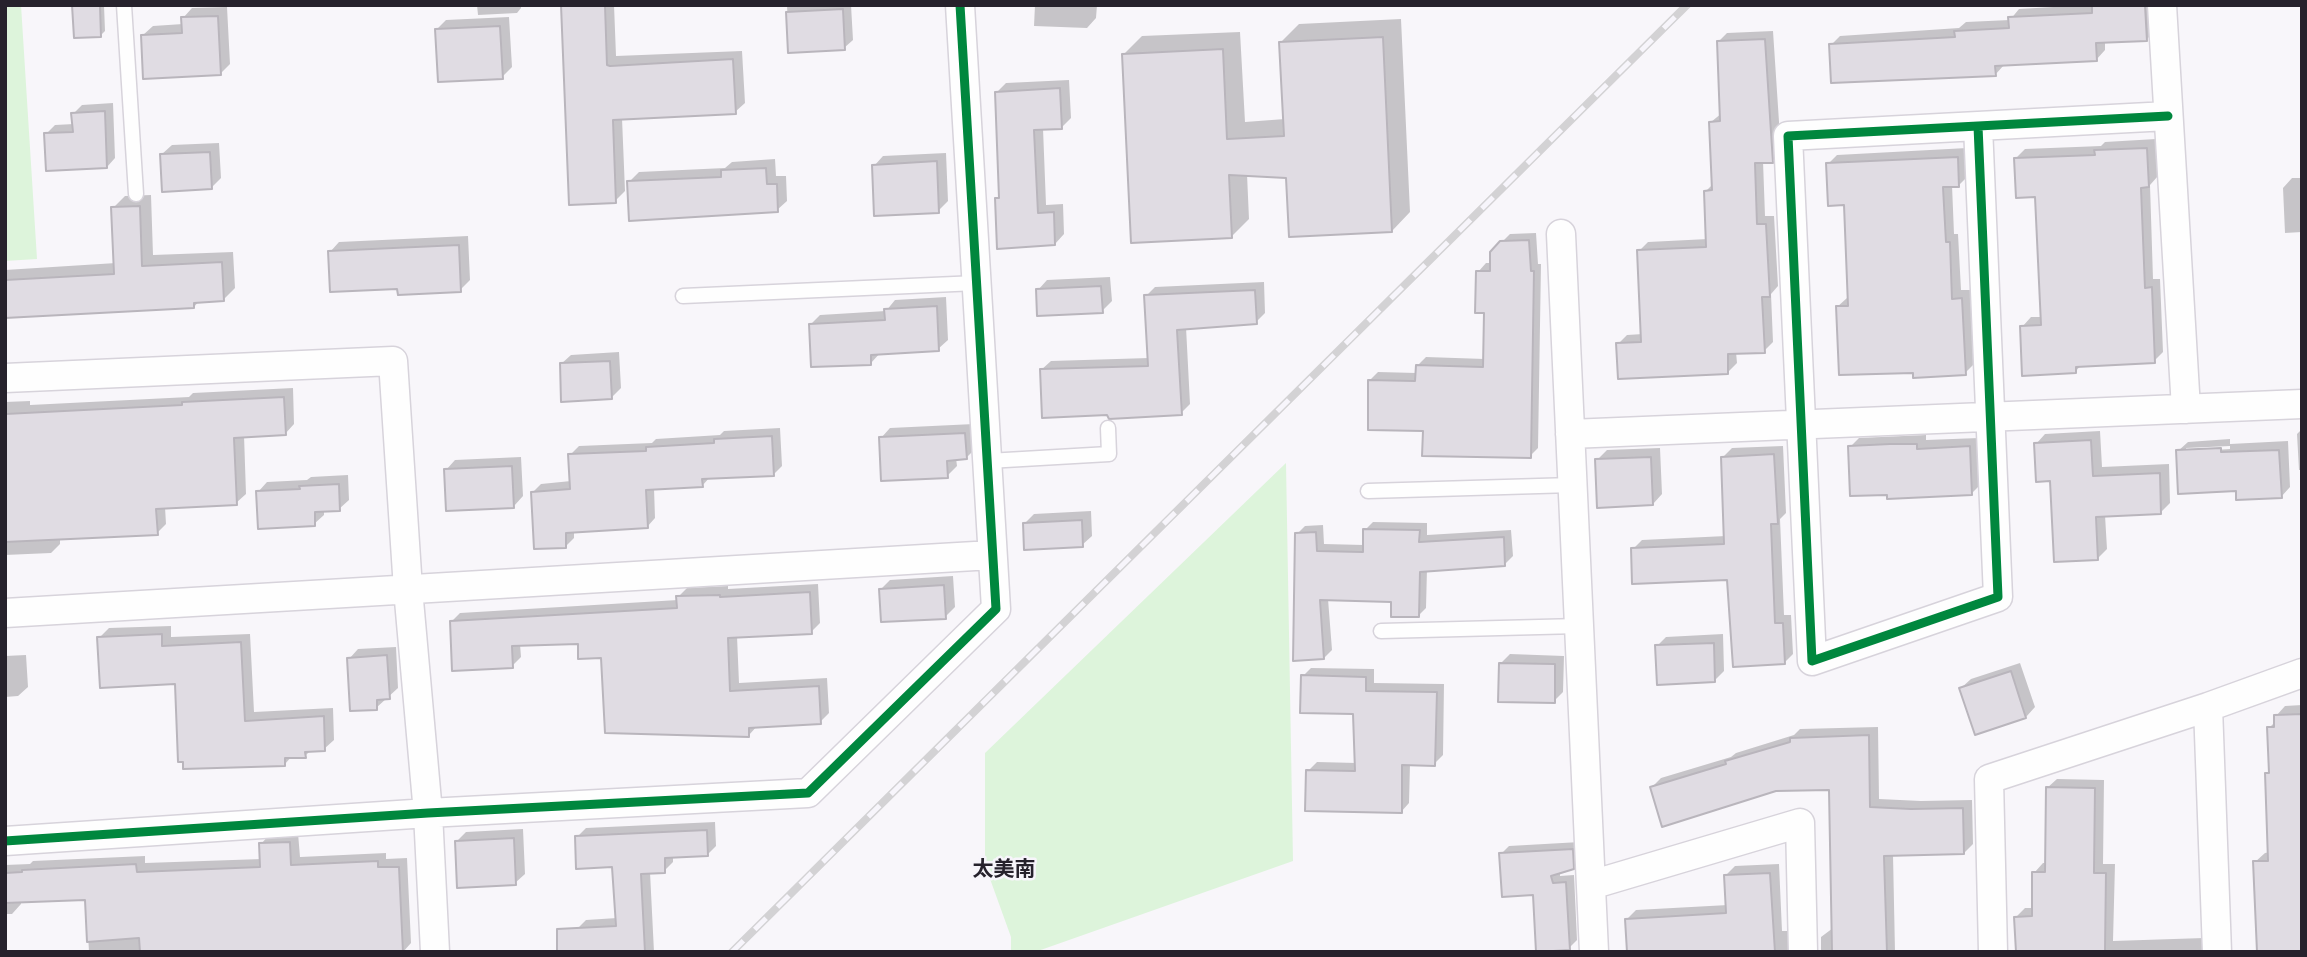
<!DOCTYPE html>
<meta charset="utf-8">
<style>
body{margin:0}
#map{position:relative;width:2307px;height:957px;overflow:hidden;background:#f8f6fa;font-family:"Libre Baskerville",serif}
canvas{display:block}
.frame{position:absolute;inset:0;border:7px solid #26222c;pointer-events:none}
</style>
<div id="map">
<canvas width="2307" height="957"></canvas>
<div class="frame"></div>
</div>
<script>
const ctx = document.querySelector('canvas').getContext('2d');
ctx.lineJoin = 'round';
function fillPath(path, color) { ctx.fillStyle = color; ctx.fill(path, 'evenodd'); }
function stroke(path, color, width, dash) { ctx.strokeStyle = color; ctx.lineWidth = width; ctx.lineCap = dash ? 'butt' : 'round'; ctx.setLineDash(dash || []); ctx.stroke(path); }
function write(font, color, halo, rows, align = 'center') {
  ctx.font = font + ' "Libre Baskerville","Noto Sans JP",serif'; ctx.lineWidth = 5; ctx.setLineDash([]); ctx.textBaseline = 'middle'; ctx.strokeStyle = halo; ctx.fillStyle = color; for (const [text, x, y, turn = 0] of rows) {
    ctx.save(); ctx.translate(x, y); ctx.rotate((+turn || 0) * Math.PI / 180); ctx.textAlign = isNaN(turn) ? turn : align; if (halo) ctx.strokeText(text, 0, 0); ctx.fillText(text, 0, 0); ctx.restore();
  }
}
const green = new Path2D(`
 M5 5H21L37 259 5 261Z
 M1286 463 1293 861 1035 952H1011V937L985 865V753Z`);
const shadow = new Path2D(`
 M74 5H104L105 31 101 35Z
 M477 5H521V8L517 13 478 15Z
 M561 5H614L616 56 742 51 745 103 735 112 622 118 625 191 615 201Z
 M787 5H851L853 40 844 48 789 51Z
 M1035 5H1097L1096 18 1087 28 1034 26Z
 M2087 5H2155L2156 30 2147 39 2105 41V50L2096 60 2004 65 1995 75 1831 45 1840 36 1959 28 1966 22 2010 20 2019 9Z
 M227 7 230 64 220 74 143 35 153 26 183 24V18L192 8Z
 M509 17 512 67 502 77 437 29 446 20Z
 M1401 19 1410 212 1392 231 1288 176 1247 174 1249 219 1231 237 1124 54 1142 36 1240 32 1245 122 1285 119 1281 42 1299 24Z
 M1773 31 1781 152 1772 161H1763L1765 216H1774L1778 286 1771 294 1773 342 1764 351 1736 352 1737 363 1728 372 1618 344 1627 335 1643 334 1639 251 1648 242 1708 239 1706 191 1713 184 1711 122 1722 113 1718 42 1727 33Z
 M1069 80 1071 118 1062 127 1043 128 1046 205 1063 204 1064 234 1055 244 997 199 1001 195 997 92 1006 83Z
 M113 103 115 158 107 167 46 134 55 125 74 124 73 114 82 105Z
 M2156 139 2158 176 2150 185 2153 279H2160L2163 352 2154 361 2082 364 2075 372 2022 327 2031 317H2043L2037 196 2016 158 2025 149 2101 146 2105 142Z
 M219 143 221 178 211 188 162 154 172 145Z
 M1967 148 1968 176 1959 185H1952L1954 234H1958L1961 290H1970L1974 364 1965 373 1914 371 1837 307 1847 298H1850L1846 203 1828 164 1837 155Z
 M946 153 948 201 938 211 874 166 883 156Z
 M775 159 776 176H786L787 201 777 210 629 182 639 172 725 168 732 162Z
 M2292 178H2302V232L2285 233 2283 188Z
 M151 195 153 255 233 252 235 288 223 300 199 301 194 307 5 318V270L116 263 113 208 125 196Z
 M1536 233 1538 264H1541L1538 448 1530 456 1424 429 1370 380 1378 372 1417 373V366L1426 357 1485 359V311L1478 272 1486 263H1492L1491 253 1510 234Z
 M468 236 470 280 460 290 399 287 330 252 339 242Z
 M1110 277 1112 301 1102 311 1038 290 1047 280Z
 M1264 282 1265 313 1256 322 1186 327 1190 404 1181 413 1041 370 1051 361 1149 358 1146 296 1155 287Z
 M946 297 948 340 938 349 881 352 871 363 810 325 820 315 886 311 895 300Z
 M619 352 621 388 612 397 561 364 571 355Z
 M293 388 294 424 285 434 244 435 246 494 236 503 165 507 166 524 157 533 60 538V544L51 553 5 555V402L30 401V405L189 397 193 393Z
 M974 424 976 448 966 458H956L957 466 947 476 881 438 890 428Z
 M780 428 782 466 774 474 710 477 702 486 654 488 655 518 647 527 574 531V538L566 546 533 492 541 484 571 481 570 455 579 446 652 443 656 439 720 435 724 431Z
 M2302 429V470H2299L2297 434Z
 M2100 431 2102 467 2169 464 2170 503 2160 513 2105 515 2107 549 2097 559 2052 479 2036 444 2045 434Z
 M1926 435V440L1979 438 1981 484 1972 493 1850 447 1859 438Z
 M2230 439V444L2288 441 2290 487 2281 497 2237 489 2178 451 2188 442ZM2230 446V449L2186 452V448Z
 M1783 446 1786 513 1780 519 1784 615H1791L1793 654 1784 663 1729 578 1633 549 1642 540 1726 536 1723 457 1732 448Z
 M1660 448 1662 494 1653 504 1597 460 1607 450Z
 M521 457 523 496 514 506 446 470 455 460Z
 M348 475 349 500 339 509 324 510V515L314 524 258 492 267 482 307 480 311 477Z
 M1091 511 1092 536 1082 545 1025 523 1034 514Z
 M1373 522 1427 523V535L1511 530 1513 556 1505 564 1427 569 1426 608 1418 616 1393 600 1328 599 1332 650 1324 658 1297 534 1305 526 1323 525 1324 544 1364 545 1365 530Z
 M953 576 955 607 945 617 881 589 890 580Z
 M818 584 820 623 811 632 737 636 739 683 827 678 829 713 820 722 758 725 749 735 579 642 520 644 521 657 512 666 451 622 460 613 678 600V597L687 588 728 586V589Z
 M171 626V637L250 634 254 712 333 708 334 740 324 749 311 750 305 756H292L285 764 177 683 99 638 109 628Z
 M1723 634 1724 671 1715 680 1657 646 1666 637Z
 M396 647 398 688 376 708 349 659 358 649Z
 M1510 654 1564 656 1563 692 1554 701 1500 664Z
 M26 655 28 687 18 696 5 697V656Z
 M2020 663 2035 707 2026 717 1961 688 1971 679Z
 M1311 668 1374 669V683L1444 684 1443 755 1434 764H1410L1409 803 1401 812 1308 771 1317 762 1357 763 1354 713 1303 676Z
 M2302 705V952L2255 862 2265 853 2270 852 2267 774 2271 770 2269 728 2276 721V716L2285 706Z
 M1878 727 1879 799 1921 801 1972 800 1973 844 1964 853 1893 854 1895 952H1821V937L1833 928 1830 788 1652 787 1661 778 1731 757 1736 753 1794 735 1800 729Z
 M2057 779 2104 780 2103 864H2115L2113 941 2204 938V952H2017L2016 917 2025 908H2034V873L2043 863H2047V788Z
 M715 822 716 846 707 855 673 856V862L664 871 650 872 654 952H578L577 929 586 920 617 918 614 865 577 837 586 828Z
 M523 829 525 874 515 883 456 842 466 832Z
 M298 833 300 857 386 853V859L407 858 411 943 403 952H89L86 898 21 901V904L12 914H5V865L30 864 33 861 145 856V863L262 859 261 844 270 834Z
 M1580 842 1581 859 1573 868 1560 872V876L1574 875 1577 940 1569 948 1534 893 1501 854 1509 846Z
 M1779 864 1782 931H1795L1798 952H1629L1627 919 1636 910 1728 905 1726 875 1735 866Z`);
const building = new Path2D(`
 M72 5H100L101 37 74 38Z
 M561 5H605L607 65 610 66 733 59 736 114 613 120 616 203 569 205Z
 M2092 5H2145L2147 41 2096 43 2097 61 1995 66 1996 76 1831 83 1829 44 1955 37 1954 31 2009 28 2008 17 2092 13Z
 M843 9 845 50 788 53 786 12Z
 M218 16 221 75 143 79 141 35 182 33 181 17Z
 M500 26 503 79 438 82 435 29Z
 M1383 37 1392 232 1289 237 1286 178 1229 175 1232 238 1131 243 1122 54 1223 49 1227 139 1284 136 1279 42Z
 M1765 39 1773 163H1755L1757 224H1766L1770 297H1762L1765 353 1728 354V374L1618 379 1616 343 1641 342 1637 250 1706 247 1704 191 1712 190 1709 122 1720 121 1717 41Z
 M1060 88 1062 129 1034 130 1038 213 1054 212 1055 245 997 249 995 198H999L995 92Z
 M105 111 107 168 46 171 44 133 73 132 71 113Z
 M2147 148 2149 187 2141 188 2145 288 2152 287 2155 363 2076 367V373L2022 376 2020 326 2041 325 2035 197 2016 198 2014 158 2095 155 2094 150Z
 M210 152 212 189 162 192 160 154Z
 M1958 157 1959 187H1943L1946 242H1950L1952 299 1962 298 1966 375 1913 378V373L1839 375 1836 306H1848L1844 205 1828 206 1826 163Z
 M937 161 939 213 874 216 872 165Z
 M766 168 767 184H777L778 212 629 221 627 181 721 177V170Z
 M140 206 142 266 222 262 224 301 194 303V308L5 318V280L114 274 111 207Z
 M1529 240 1531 271H1534L1531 458 1422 456 1423 431 1368 430V380L1415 381 1416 365 1483 367 1484 313H1475L1476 271H1490V252L1500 241Z
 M459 245 461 292 398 295 397 289 330 292 328 251Z
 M1101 286 1103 313 1037 316 1036 289Z
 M1255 290 1257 324 1177 330 1182 415 1109 419 1107 415 1042 418 1040 369 1148 366 1144 295Z
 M937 306 939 351 871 355V365L811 367 809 324 885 320 884 309Z
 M610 361 612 399 561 402 560 363Z
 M284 397 286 435 234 438 237 505 156 509 158 535 5 542V414L182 405V402Z
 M965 433 967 459 947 461 948 478 881 481 879 437Z
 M772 436 774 476 702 479 703 487 646 490 648 528 566 533V548L534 549 531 492 570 489 568 454 646 451V447L714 443V439Z
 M2091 440 2093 476 2160 473 2161 514 2096 517 2098 560 2054 562 2050 481 2036 482 2034 443Z
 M1890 444H1917V449L1970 446 1972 495 1887 499V495L1850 496 1848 446Z
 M2221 448V452L2279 450 2282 498 2236 500V491L2178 494 2176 450Z
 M1774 454 1778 524H1771L1775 623H1783L1785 664 1733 667 1727 580 1632 584 1631 548 1724 544 1721 457Z
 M1651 457 1653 505 1597 508 1595 459Z
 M512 466 514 508 446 511 444 469Z
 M339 484 340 511 315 512V526L258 529 256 491 300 489 299 486Z
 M1082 520 1083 547 1024 550 1023 523Z
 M1363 529 1420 530 1419 542 1504 537 1505 566 1420 572 1419 617H1391V602L1320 600 1324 659 1293 661 1295 533 1316 532 1317 551 1363 552Z
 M944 585 946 619 881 622 879 589Z
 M810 592 812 634 728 638 730 691 819 686 821 724 749 728V737L605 733 601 658 578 659V644L512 646 513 668 452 671 450 621 677 608 676 596 720 595V597Z
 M162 634V646L241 642 245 721 324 716 325 751 305 752 306 758H285V766L183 769V762H178L175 684 100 688 97 637Z
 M1714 643 1715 682 1657 685 1655 645Z
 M387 655 390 699 377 700V710L350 711 347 658Z
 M1499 663 1555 664V703L1498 702Z
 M2011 671 2026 718 1975 735 1959 688Z
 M1301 675 1366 677V691L1437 692 1435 766 1402 765V813L1305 811 1306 770 1355 771 1353 714 1300 713Z
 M2302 714V952H2257L2253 861H2268L2265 773H2269L2267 727H2274V715Z
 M1869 735 1870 807 1911 809 1963 808 1964 854 1884 856 1887 952H1832L1829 790 1776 791 1662 827 1650 787 1726 764 1725 761 1790 742V738Z
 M2046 787 2095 788 2094 873H2106L2105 952H2016L2014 917 2032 916V872H2045Z
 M707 830 708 856 665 858V873L641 874 645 952H557V929L616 926 612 867 576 869 575 836Z
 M514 838 516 885 457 888 455 841Z
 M290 842 291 865 378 861V867H399L403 952H140L139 938 87 942 85 900 5 903V873L22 872V870L136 864 137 872 260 867 259 843Z
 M1573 849 1574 869 1551 876 1553 883 1566 882 1570 950 1536 952 1533 895 1502 897 1499 853Z
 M1770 873 1775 952H1627L1625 919 1726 913 1724 875Z`);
const service = new Path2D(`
 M124 5 136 194
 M683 296 977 283
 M988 461 1109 454 1108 428
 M1368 491 1573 485
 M1381 631 1579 626`);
const minor = new Path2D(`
 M2162 5 2186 409
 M1978 126 1998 597 1812 661 1788 136 2168 116
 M1561 234 1594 952
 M5 378 393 361 408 589 428 813 435 952
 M1570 434 2302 404
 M5 613 992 555
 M2208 707 2217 952
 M5 841 428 813 808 793 996 609 960 5
 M1591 885 1800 823 1803 952
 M1993 952 1989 779 2208 707 2302 673`);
const rail = new Path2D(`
 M732 952 1687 5`);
const cycleway = new Path2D(`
 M1978 126 1998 597 1812 661 1788 136 2168 116
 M5 841 428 813 808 793 996 609 960 5`);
const quarterNames = [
 ["太美南",1004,870]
];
fillPath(green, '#ddf4db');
fillPath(shadow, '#0003');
fillPath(building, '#e0dce3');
stroke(building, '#b9b5bc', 2);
stroke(service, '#d7d3db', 17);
stroke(minor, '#d7d3db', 31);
stroke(service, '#fefefe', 14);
stroke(minor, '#fefefe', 28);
stroke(rail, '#d3d2d4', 8);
stroke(rail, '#f7f5fb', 5, [16]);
stroke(cycleway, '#00873e', 9);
write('bold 21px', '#26222c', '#f7f5fb', quarterNames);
</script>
